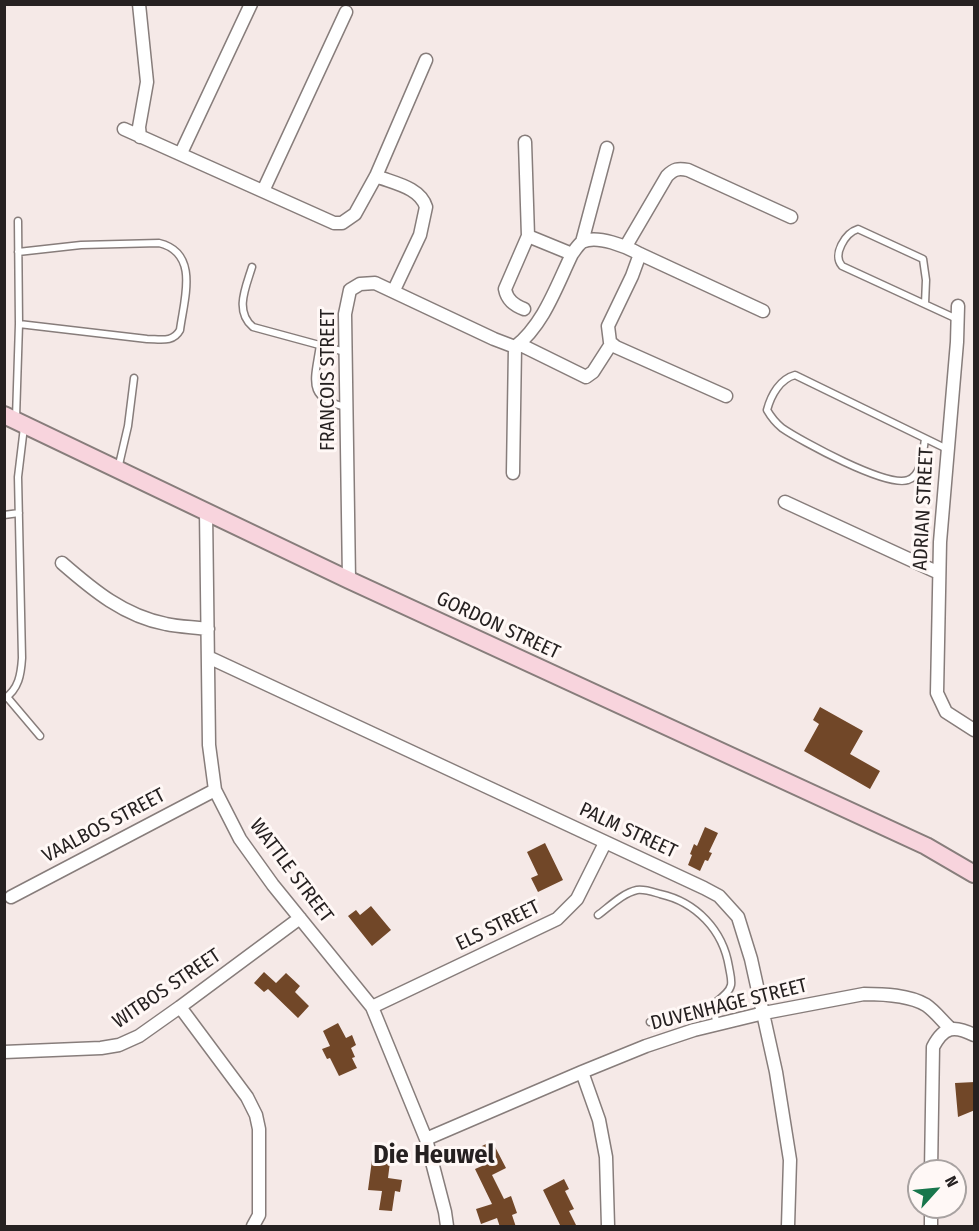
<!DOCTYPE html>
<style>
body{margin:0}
#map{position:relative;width:979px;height:1231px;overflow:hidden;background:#f5e9e7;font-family:"Fira Sans Condensed",sans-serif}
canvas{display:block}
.frame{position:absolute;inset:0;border:6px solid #262121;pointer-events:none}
.north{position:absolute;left:907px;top:1159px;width:60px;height:60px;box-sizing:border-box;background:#fff8f6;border:2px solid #a8a2a1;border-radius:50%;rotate:63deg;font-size:16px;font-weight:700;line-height:24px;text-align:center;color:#262121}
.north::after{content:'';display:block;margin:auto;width:21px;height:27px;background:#18764c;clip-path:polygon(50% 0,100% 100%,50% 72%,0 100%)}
</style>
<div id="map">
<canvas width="979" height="1231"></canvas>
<div class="frame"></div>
<div class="north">N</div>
</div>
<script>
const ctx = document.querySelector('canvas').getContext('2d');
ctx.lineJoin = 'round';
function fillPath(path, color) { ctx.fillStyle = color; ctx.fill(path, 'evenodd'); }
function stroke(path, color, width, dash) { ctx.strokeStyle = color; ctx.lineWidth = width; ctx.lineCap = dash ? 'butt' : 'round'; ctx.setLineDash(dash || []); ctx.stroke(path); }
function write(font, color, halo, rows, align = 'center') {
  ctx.font = font + ' "Fira Sans Condensed",sans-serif'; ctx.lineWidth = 6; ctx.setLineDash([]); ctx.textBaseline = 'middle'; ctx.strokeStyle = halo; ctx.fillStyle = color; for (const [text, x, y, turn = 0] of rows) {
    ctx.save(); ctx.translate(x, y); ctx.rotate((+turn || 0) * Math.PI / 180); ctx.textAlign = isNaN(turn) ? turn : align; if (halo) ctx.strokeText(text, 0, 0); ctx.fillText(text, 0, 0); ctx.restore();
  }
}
const building = new Path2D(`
 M820 707 863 731 850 754 880 771 870 789 804 751 819 724 813 720Z
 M705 827 718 833 709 852 712 853 708 861 705 860 700 871 688 865 692 855 690 854 694 844 697 846Z
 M545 843 563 880 538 892 531 878 538 875 527 852Z
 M371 906 391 930 372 946 348 916 356 910 360 915Z
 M264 972 276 983 286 973 300 986 295 992 309 1006 298 1018 268 989 264 992 254 983Z
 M338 1023 346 1038 352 1035 356 1045 351 1048 355 1057 352 1058 357 1068 339 1076 330 1058 327 1059 322 1049 330 1046 323 1031Z
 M975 1082V1110L958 1117 955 1083Z
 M492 1141 506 1168 492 1175 504 1199 511 1196 517 1213 512 1215 516 1227H500L497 1218 481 1224 476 1209 492 1204 475 1169 482 1166 474 1150Z
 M372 1160 390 1162 388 1178 402 1180 400 1192 395 1191 392 1211 379 1210 382 1191 368 1190Z
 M564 1179 569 1189 565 1191 574 1209 569 1211 577 1227H561L543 1190Z`);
const lane = new Path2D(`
 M18 252 81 245 159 243C200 253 184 299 180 330 173 343 160 339 147 339L19 324
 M252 267C246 287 234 311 253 327L345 352
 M925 304 926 280 923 259 858 229C845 233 832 255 842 266L957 319
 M320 345C315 380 305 398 346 407
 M16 418 19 324 18 221
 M925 439C923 451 922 476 908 480 887 488 801 441 782 428 776 423 771 417 767 410 771 395 780 379 795 375L947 449
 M118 469 128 426 134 378
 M4 515 19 513
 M7 697 40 736
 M4 699C19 689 21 674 22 658L18 477 24 427
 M598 915C610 906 623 893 637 890 645 889 653 892 660 894 696 902 723 930 729 967 730 973 732 980 731 985 729 994 718 1000 712 1005L717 1024
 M650 1022 712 1005`);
const street = new Path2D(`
 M139 4 147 82 139 127 140 137
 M124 129 334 223H342L355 214 376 176 426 60
 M525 142 528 236 572 254
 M181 153 251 4
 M376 176C393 183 420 187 426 207L420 235 394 290
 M263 191 346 12
 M582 242 607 148
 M626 246 667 176C674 169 678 168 688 170L791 217
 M640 254 632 276 608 326 610 342 616 347 726 396
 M958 306 957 342 940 542 937 693 946 712 974 730
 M524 309C514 305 507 300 505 289L528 236
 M519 344 586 377 593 372 611 344
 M515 347C544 324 556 287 572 254 575 250 578 245 582 242 597 234 627 247 640 254L763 311
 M513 473 515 347
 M785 502 939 573
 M206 511 209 745 215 790 240 839 273 885 372 1007 426 1139 445 1212 447 1226
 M62 563C93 590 124 616 166 624 179 627 194 627 208 629
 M349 580 345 314 350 290 360 284 375 283 494 339 515 347
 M208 657 704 888 719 896 738 917 751 959 776 1072 790 1160 788 1226
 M11 897 215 790
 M180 1007 247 1097 256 1115 259 1129V1215L253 1226
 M372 1007 557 919 577 899 605 843
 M4 1052 101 1048 119 1045 139 1036 180 1007 300 918
 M582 1072 599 1120 606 1157 608 1226
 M426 1139 582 1072 646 1046 694 1030 764 1013 864 994C884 994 909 995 926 1005 935 1011 943 1022 951 1029
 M931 1171 933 1047C944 1026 954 1025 974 1035
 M931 1226V1207`);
const secondary = new Path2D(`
 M4 415 349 580 926 846 974 874`);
const streetNames = [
 ["FRANCOIS STREET",328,380,-90],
 ["ADRIAN STREET",924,509,-87],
 ["GORDON STREET",498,626,25],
 ["VAALBOS STREET",104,826,-28],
 ["PALM STREET",628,831,25],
 ["WATTLE STREET",291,871,53],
 ["ELS STREET",498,926,-26],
 ["WITBOS STREET",167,989,-34],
 ["DUVENHAGE STREET",729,1005,-14]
];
const districtNames = [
 ["Die Heuwel",434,1156]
];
fillPath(building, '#714728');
stroke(lane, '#877d7b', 9);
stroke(street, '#877d7b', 15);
stroke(secondary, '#877d7b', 20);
stroke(lane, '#fff', 6);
stroke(street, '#fff', 12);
stroke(secondary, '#f8d4dd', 16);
write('20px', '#262121', '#fff8f6', streetNames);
write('bold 26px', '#262121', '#fff8f6', districtNames);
</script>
